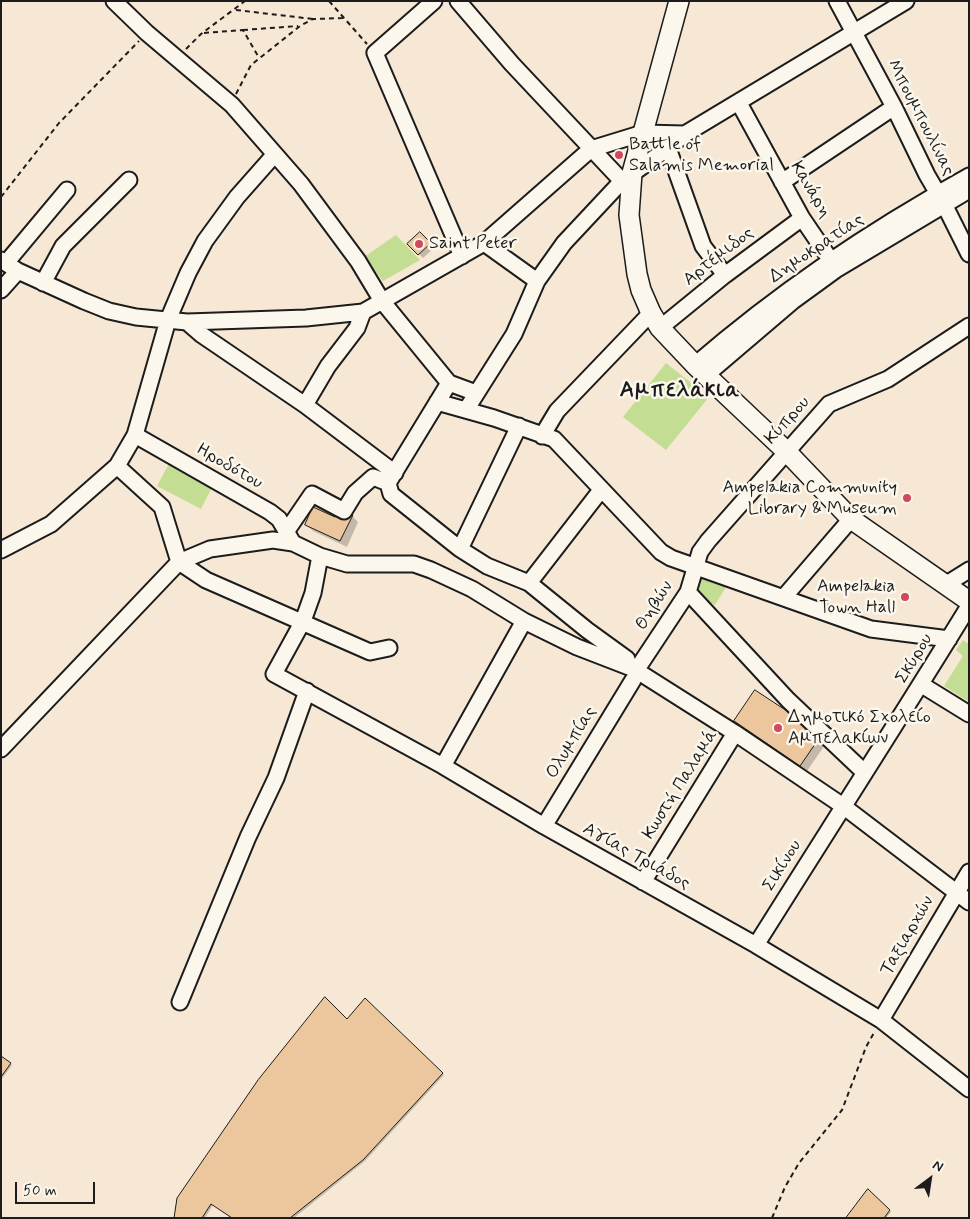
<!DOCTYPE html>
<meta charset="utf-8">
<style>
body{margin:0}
#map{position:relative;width:970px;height:1219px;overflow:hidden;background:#f6e8d4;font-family:Mynerve,sans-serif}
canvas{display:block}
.frame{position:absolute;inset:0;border:2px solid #1c1c1c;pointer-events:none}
.north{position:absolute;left:905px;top:1154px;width:50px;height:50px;-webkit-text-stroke:4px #fbf7ec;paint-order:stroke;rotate:31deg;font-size:14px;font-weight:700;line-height:20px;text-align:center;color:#1c1c1c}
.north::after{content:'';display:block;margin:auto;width:18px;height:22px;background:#1c1c1c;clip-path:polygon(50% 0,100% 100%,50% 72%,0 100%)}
.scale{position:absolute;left:15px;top:1182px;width:80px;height:22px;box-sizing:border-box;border:2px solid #1c1c1c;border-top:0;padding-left:6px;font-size:15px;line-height:18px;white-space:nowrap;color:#1c1c1c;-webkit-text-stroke:4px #fbf7ec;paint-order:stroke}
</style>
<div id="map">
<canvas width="970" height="1219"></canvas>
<div class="frame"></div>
<div class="north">N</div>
<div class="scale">50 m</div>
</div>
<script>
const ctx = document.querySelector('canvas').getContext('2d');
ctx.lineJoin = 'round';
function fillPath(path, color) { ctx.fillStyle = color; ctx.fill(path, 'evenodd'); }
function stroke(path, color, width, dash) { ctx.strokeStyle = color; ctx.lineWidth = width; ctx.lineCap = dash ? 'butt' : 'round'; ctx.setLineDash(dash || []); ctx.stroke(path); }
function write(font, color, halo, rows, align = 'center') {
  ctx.font = font + ' Mynerve,sans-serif'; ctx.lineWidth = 5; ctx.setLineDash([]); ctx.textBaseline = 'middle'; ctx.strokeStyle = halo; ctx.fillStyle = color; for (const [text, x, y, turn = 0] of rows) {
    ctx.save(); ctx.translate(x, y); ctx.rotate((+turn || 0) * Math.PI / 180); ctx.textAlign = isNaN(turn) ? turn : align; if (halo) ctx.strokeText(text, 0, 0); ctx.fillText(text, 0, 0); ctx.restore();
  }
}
const green = new Path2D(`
 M396 235 420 260 383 281 364 257Z
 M666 363 709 397 666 450 623 417Z
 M171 460 214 483 201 509 157 486Z
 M705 574 726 587 715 605 694 592Z
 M963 640 969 644V702L944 686 963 656 956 650Z`);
const shadow = new Path2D(`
 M420 234 434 248 423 258 409 244Z
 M352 516 358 522 347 547 313 531 306 525Z
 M756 691 827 742 807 771 736 721Z
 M365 1000 444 1075 365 1161 294 1218H233L213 1205 205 1218H175Z
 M1 1057 12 1065 1 1080Z
 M868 1191 891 1212 886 1218H847Z`);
const building = new Path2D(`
 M420 232 431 243 418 255 407 244Z
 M313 507 335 517 339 509 353 515 340 541 305 525Z
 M755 690 822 734 800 766 734 721Z
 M325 997 347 1019 365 998 443 1073 363 1160 290 1218H232L211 1204 202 1218H174L177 1198 258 1080Z
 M1 1056 11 1063 1 1077Z
 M868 1189 890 1210 884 1218H846Z`);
const path = new Path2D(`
 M329 1 367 44
 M236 10 313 19
 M243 30 298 26
 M204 33 243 30 258 56
 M186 49 201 34 245 1
 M236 94 251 65 300 26 313 19 345 18
 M1 197 59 123 139 41
 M772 1218 785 1187 799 1163 842 1110 866 1047 875 1031`);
const minor = new Path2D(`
 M114 1 147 33 232 105 301 184 358 261 382 301 449 383 388 483 391 494 460 549 487 566 529 583 587 630 627 659
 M434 1 375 53 462 256
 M458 1 512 64 622 181 668 148 685 134
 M837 1 894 107 927 175 944 204 969 254
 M739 103 802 218 836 268
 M668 148 703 246 725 275
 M782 182 894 107
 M484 243 537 281
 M1 260 18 271 84 301 109 311 136 317 187 322 306 318 363 312 484 243 591 149 643 133 685 134 906 1
 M6 263 67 190
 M43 283 63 246 129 180
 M1 290 18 271
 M187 322 202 335 305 405 395 473
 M660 328 725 275 802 218
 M695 365C779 292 871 230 969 176
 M705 376 793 301 837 269 969 190
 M449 383 476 393
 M437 402 494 418 554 439 661 552 671 558 871 629 949 639
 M305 405 328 366 357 328 363 312
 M466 410 514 334 537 281 564 243 622 181
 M135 435 270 512 279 519 293 543
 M542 436 557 411 651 313
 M117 466 162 507 179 562 206 580 370 652 389 648
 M286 532 312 494 344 511 355 493 373 477 388 483
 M460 549 519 426
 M1 550 51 524 117 466 135 435 168 320 188 273 205 241 237 197 275 154
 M320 556 313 593 303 621 274 674 443 766 544 826 756 945 881 1020 969 1089
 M529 583 601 490
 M945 585 969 570
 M688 592 788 700 864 772
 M784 597 851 519
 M641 663 688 592 700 552 708 541 829 404 888 379 969 326
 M922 685 969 714
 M1 749 179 562 210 549 273 540 293 543 320 556 347 564H414L431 570 472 589 524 621 577 647 634 669 735 733 843 806 969 902
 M443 766 524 621
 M544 826 633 680
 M643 882 735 733
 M756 945C827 832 899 720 969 606
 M180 1002 248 837 276 778 307 691
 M881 1020 969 872`);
const major = new Path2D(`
 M679 1 632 173 629 215 637 274 641 290 651 313 660 328 695 365 786 451 851 519 969 601`);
const markers = [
 [619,155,5,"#d1495b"],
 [419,244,5,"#d1495b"],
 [907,498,5,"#d1495b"],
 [905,597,5,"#d1495b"],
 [778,728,5,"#d1495b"]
];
const streetNames = [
 ["Μπουμπουλίνας",920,118,63],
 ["Κανάρη",810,190,59],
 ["Δημοκρατίας",817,249,-34],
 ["Αρτέμιδος",719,257,-38],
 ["Κύπρου",788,421,-48],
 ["Ηροδότου",229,467,30],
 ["Θηβών",655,606,-58],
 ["Σκύρου",915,659,-59],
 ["Ολυμπίας",572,743,-59],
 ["Κωστή Παλαμά",681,785,-58],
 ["Αγίας Τριάδος",636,857,29],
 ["Σικίνου",783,866,-58],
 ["Ταξιαρχών",908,936,-60]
];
const poiNames = [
 ["Battle of",629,145],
 ["Salamis Memorial",629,166],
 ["Saint Peter",429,244],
 ["Ampelakia Community",897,488,"right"],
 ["Library & Museum",897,509,"right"],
 ["Ampelakia",895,587,"right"],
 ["Town Hall",895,608,"right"],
 ["Δημοτικό Σχολείο",788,718],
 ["Αμπελακίων",788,739]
];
const districtNames = [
 ["Αμπελάκια",680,391]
];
fillPath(green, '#c3dd93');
fillPath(shadow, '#0003');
fillPath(building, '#ecc69c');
stroke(building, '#1c1c1c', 1);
stroke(minor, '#1c1c1c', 19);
stroke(major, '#1c1c1c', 22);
stroke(path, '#1c1c1c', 2, [5, 4]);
stroke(minor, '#fbf7ec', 15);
stroke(major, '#fbf7ec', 19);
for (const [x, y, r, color] of markers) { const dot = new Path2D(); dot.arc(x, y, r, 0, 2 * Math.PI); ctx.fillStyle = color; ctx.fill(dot); stroke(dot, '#fbf7ec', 2); }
write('18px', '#1c1c1c', '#fbf7ec', streetNames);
write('18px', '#1c1c1c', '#fbf7ec', poiNames, 'left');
ctx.letterSpacing = '1px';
write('bold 22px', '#1c1c1c', '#fbf7ec', districtNames);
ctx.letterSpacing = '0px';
</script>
